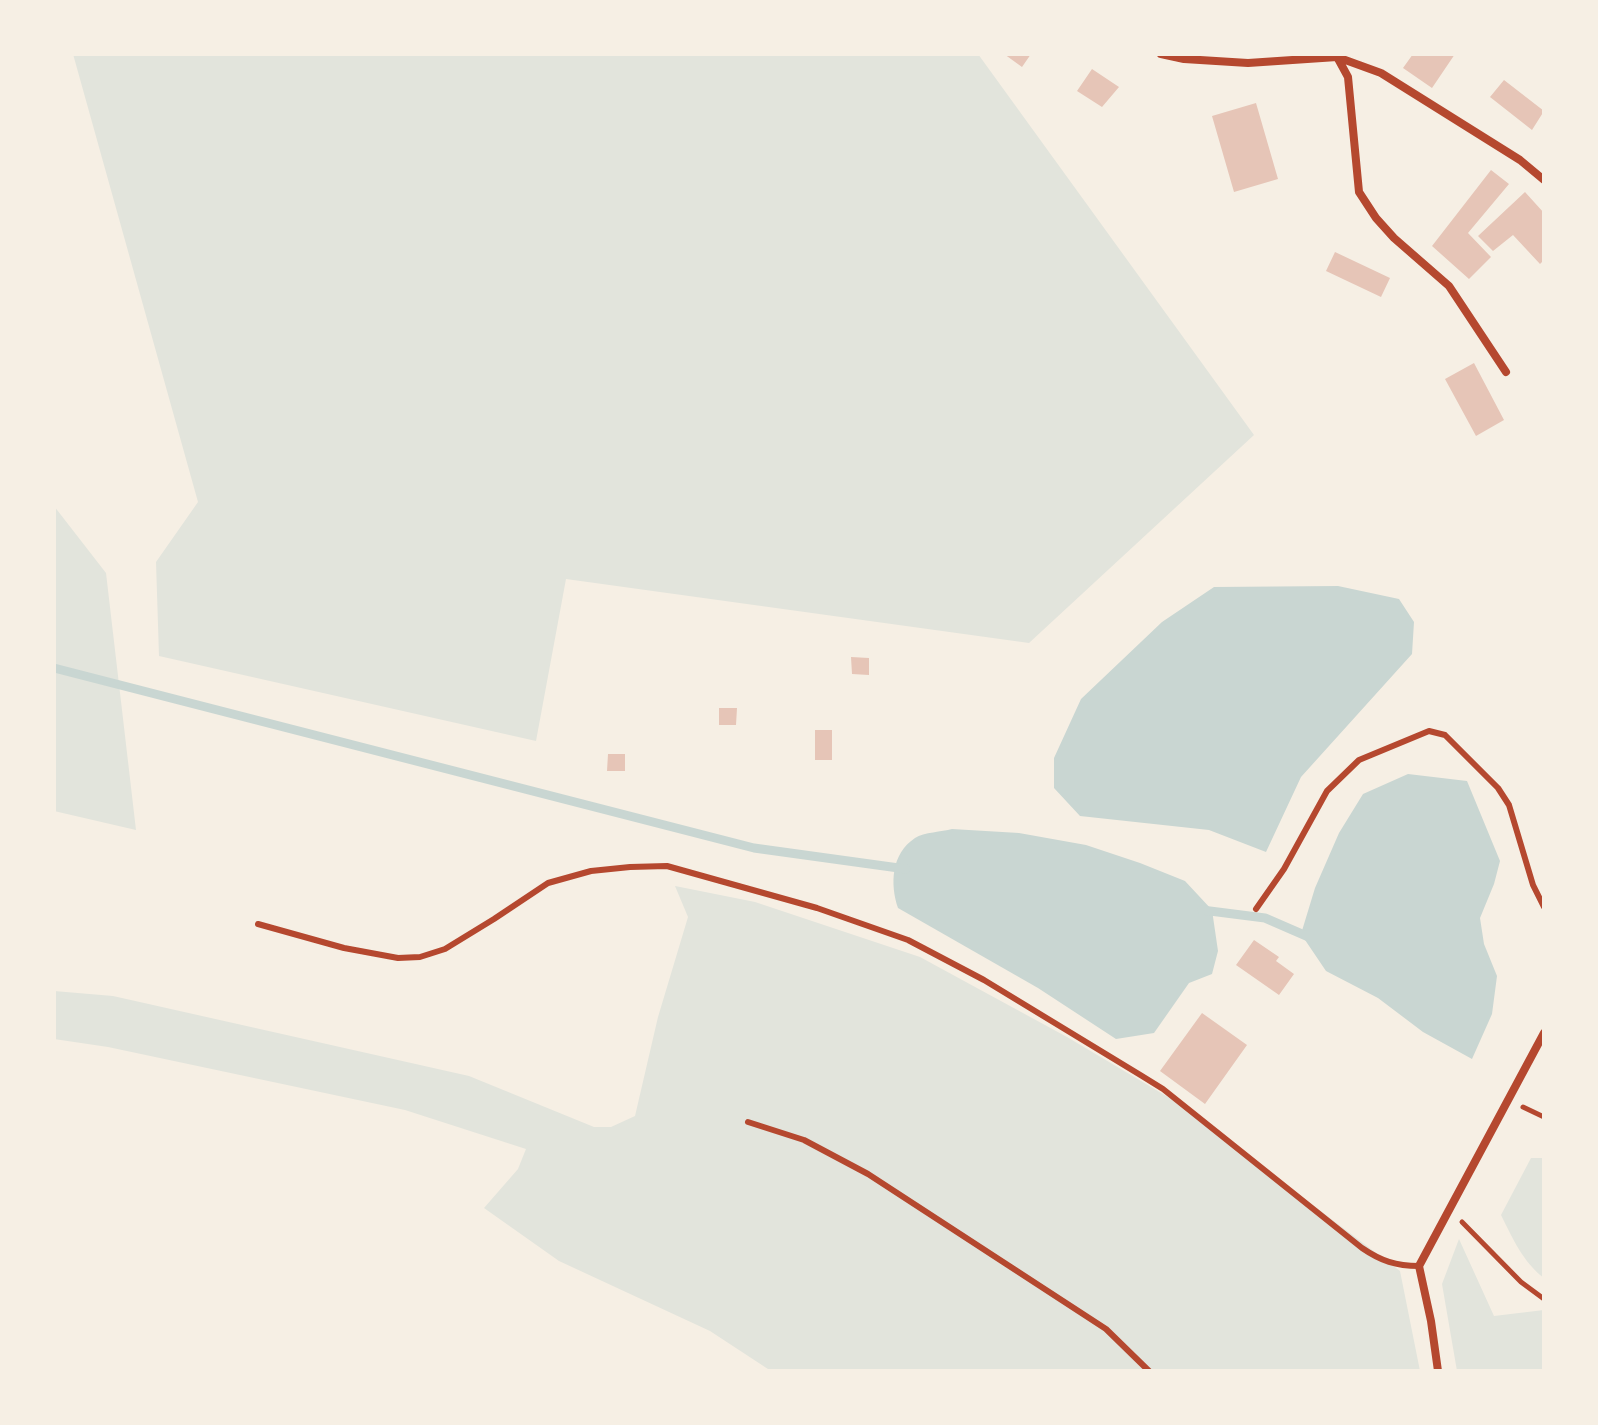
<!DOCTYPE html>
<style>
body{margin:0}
#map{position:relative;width:1598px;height:1425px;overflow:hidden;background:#f6efe4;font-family:Manrope,sans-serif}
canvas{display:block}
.frame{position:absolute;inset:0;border:56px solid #f6efe4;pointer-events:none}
</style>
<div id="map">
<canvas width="1598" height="1425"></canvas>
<div class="frame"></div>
</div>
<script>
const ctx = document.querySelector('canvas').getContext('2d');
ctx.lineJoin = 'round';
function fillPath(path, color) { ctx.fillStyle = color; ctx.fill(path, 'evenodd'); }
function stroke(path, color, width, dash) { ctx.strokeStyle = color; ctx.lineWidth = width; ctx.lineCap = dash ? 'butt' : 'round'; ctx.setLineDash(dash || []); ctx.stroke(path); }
const green = new Path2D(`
 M73 54H978L1254 435 1029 643 566 579 536 741 159 656 156 562 198 502Z
 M54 506 106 573 136 830 54 811Z
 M675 886 755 902 920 957 1067 1037 1178 1103 1400 1271 1420 1371H771L710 1331 559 1261 484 1208 518 1169 526 1149 405 1110 108 1047 54 1039V991L113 996 469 1076 594 1127H611L635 1116 658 1017 688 917Z
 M1531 1158H1544V1278C1523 1262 1513 1239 1501 1215Z
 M1459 1239 1494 1316 1544 1310V1371H1457L1442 1284Z`);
const water = new Path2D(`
 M1338 586 1399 599 1414 622 1412 654 1301 777 1266 852 1209 830 1080 816 1054 788V758L1081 699 1162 622 1214 587Z
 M1408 774 1467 781 1500 861 1494 884 1480 918 1484 944 1497 976 1492 1014 1472 1059 1423 1032 1378 998 1326 971 1301 934 1315 888 1339 833 1363 794Z
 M952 829 1019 833 1086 845 1140 863 1185 881 1212 910 1218 951 1212 974 1189 983 1154 1033 1116 1039 1038 988 898 908C890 884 891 854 915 838 924 832 942 832 952 829Z`);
const stream = new Path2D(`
 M54 668 754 848 906 869
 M1202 910 1265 918 1311 938`);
const building = new Path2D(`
 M1004 54H1031L1022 67Z
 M1413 54H1455L1432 88 1403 68Z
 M1092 69 1119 87 1102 107 1077 91Z
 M1504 80 1544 111 1532 130 1490 97Z
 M1256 103 1278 179 1234 192 1212 116Z
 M1491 170 1509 184 1468 233 1491 257 1469 279 1432 246Z
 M1525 192 1544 213V260L1540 264 1513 235 1493 251 1478 236Z
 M1335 252 1390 278 1381 297 1326 271Z
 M1474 363 1504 420 1476 436 1445 379Z
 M851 657 869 658V675L852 674Z
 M719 708H737L736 725H719Z
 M815 730H832V760H815Z
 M608 754H625V771H607Z
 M1254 940 1279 957 1276 961 1294 974 1279 995 1236 965Z
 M1202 1013 1247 1045 1205 1104 1160 1071Z`);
const path = new Path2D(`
 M1523 1107 1544 1117
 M1462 1222 1521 1282 1544 1299`);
const service = new Path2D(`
 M1256 909 1284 869 1327 791 1359 760 1429 731 1445 735 1498 788 1509 805 1533 885 1544 907
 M258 924 344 948 398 958 420 957 445 949 494 919 548 883 591 871 630 867 667 866 817 908 908 940 984 980 1142 1076 1163 1089 1362 1248C1381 1261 1396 1266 1419 1266
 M748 1122 804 1140 868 1174 1106 1329 1149 1371`);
const minor = new Path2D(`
 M1161 54 1184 59 1248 63 1337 57 1381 73 1520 160 1544 180
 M1336 55 1348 77 1359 192 1376 218 1394 238 1449 286 1506 372
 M1438 1371 1431 1321 1419 1266 1544 1033`);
fillPath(green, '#e2e4dc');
fillPath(water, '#c9d6d2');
stroke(stream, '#c9d6d2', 9);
fillPath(building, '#e6c5b7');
stroke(path, '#b5482f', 5);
stroke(service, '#b5482f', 6);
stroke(minor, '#b5482f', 8);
</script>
